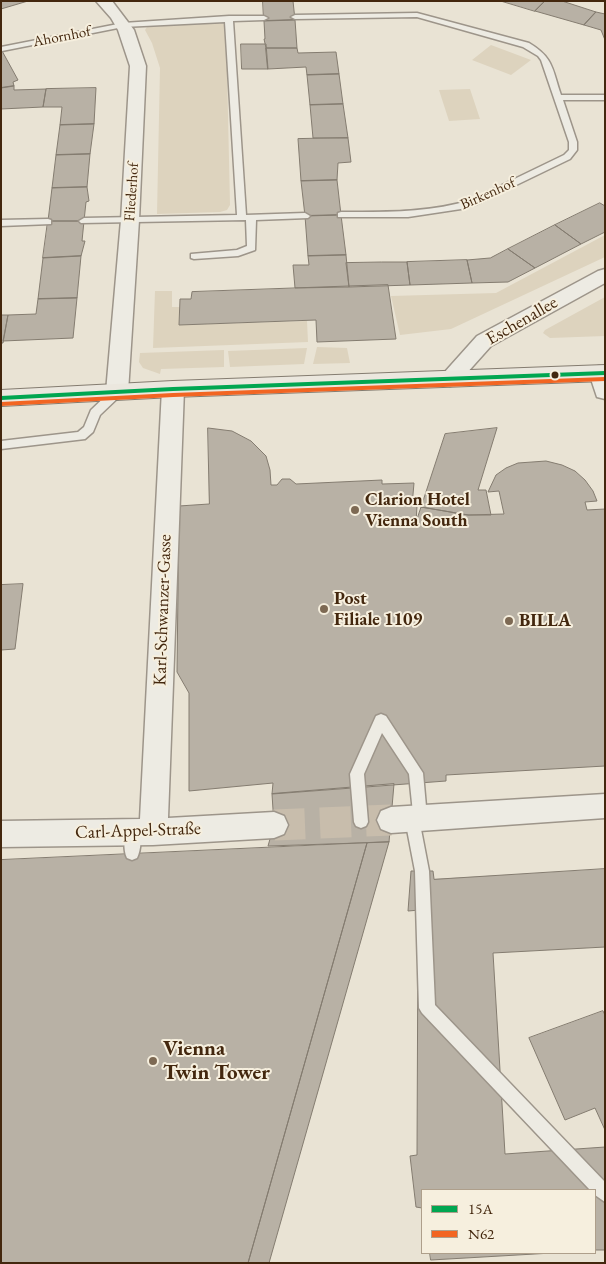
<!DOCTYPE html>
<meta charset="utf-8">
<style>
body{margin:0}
#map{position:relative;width:606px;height:1264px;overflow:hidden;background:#e9e3d4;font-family:"EB Garamond",serif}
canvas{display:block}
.frame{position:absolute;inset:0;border:2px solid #43270e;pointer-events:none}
.legend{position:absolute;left:421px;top:1189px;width:175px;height:65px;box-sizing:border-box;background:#f6efde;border:1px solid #ae9f8b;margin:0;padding:6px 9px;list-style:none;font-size:15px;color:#43270e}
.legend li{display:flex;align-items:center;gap:10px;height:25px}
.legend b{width:25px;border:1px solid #ae9f8b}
</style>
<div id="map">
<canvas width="606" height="1264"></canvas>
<div class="frame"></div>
<ul class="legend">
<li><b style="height:6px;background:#00a651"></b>15A</li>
<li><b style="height:6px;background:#f26522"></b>N62</li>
</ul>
</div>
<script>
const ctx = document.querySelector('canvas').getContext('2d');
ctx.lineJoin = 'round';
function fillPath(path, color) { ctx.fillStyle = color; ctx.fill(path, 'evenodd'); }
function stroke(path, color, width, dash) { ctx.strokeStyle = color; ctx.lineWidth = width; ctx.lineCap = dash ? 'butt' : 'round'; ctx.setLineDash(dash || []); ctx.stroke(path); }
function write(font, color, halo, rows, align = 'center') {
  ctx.font = font + ' "EB Garamond",serif'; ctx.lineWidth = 4; ctx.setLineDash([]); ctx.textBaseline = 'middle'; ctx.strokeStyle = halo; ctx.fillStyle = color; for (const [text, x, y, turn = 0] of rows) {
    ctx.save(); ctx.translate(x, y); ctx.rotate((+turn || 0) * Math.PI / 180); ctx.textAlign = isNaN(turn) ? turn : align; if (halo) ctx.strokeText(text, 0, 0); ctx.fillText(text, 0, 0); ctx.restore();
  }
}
const green = new Path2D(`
 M216 22 226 25 230 205 227 210 220 212 157 214 160 68 152 43 145 30 147 27Z
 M491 45 531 60 511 75 472 60Z
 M470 89 480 119 449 121 439 90Z
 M605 235V257L451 329 400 335 391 296 496 293Z
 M155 291H172V307H179V325L307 321 308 342 153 348Z
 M605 297V336L550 338 543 333 545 330Z
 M317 347 347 348 350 363 313 364Z
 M307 348 304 364 230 367 228 351Z
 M224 350V367L161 369 160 374 143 368 139 362 140 353Z`);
const building = new Path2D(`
 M1 1H28L1 9Z
 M263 1H293L295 20 264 21Z
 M501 1H545L535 11Z
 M545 1H562L596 12 584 25 535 11Z
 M596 12 605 14V40L601 30 584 25Z
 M295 20 297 48H266L264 39H265L264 21Z
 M241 44H266L268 69H242Z
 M266 48H297L298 53 336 52 339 74 307 75 306 67 268 69Z
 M1 49 18 80 13 82 14 86 1 88Z
 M339 74 343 104 310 105 307 75Z
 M14 86V90L46 89 43 107 1 109V88Z
 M96 88 94 124 60 125 62 107H43L46 89Z
 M343 104 348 138H313L310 105Z
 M94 124 90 154 56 155 60 125Z
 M348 138 351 162 338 163 337 180 301 181 298 139Z
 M90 154 87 187 52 188 56 155Z
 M337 180 341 215 305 216 301 181Z
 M87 187 89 201 86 202 84 221H48L52 188Z
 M600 203 605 206V232L581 244 555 225Z
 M341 215 346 255 308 256 305 216Z
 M48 221H84L82 241H85L81 256 43 258Z
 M555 225 581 244 535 268 508 249Z
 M508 249 535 268 508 282 472 283 467 260 490 258Z
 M346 255 349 287 295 288 293 265H309L308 256Z
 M81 256 77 298 38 299 43 258Z
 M467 260 472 283 410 285 407 262Z
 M382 262H407L410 285 349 287 346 263Z
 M388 285 396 339 317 342 316 320 179 325 180 299H191L192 292Z
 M77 298 73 338 3 341 8 315 36 314 38 299Z
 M1 315H8L3 343H1Z
 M208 428 232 431 251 441 266 456 270 470 271 485H277L282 479H290L296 484 382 480V484L414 483 412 506H417L416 522 421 507 468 515 504 514 499 491 488 492 496 475 506 468 518 463 546 461 562 465 575 471 585 480 593 491 597 501 585 502 587 510 605 509V766L446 775V781L272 794 273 783 189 791V693L177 672 179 506 209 504Z
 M497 428 478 490H486L491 515H468L421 507 445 434Z
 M23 584 15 649 1 650V585Z
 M394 784 389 842 268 846 274 825 272 794Z
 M389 842 269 1263H248L367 843Z
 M367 843 248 1263H1V860Z
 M605 869V947L493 953 505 1154 605 1147V1250H595V1190H422V1208L416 1207 410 1156 417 1155 418 921 420 910 408 911 411 871H433L434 879Z
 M603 1011 605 1015V1130L595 1108 565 1120 529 1038Z
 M430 1253H552L431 1260Z`);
const streetTunnel = new Path2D(`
 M274 825 391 820`);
const lane = new Path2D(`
 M417 13 529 43C554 58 552 69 561 95H605V100H563L577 142V150L570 159 477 204 461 209 408 217H338V213L341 212C385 212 428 213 471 200L564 155 569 150V142L541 60 538 56 523 47 417 17 295 19 291 17 295 15Z
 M229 16H264L268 18 264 20 233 21 246 215 305 213 310 216 308 218 256 220 255 250 238 256 194 259 191 258V254L237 250 247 246 246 220 81 223 79 221 84 218 237 215 225 22 123 27 2 51 1 47 123 23Z
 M48 219 51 220V224L1 226V220Z
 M117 388 122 392 121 395 100 415 93 432 85 439 1 449V441L78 432 84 427 91 410 113 389Z
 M381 714 386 716 423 773 427 818 425 822 420 824 429 871 435 1005 605 1182V1202L595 1195V1190H590L422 1013 419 1008 415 871 405 819 407 815 413 813 409 774 382 733 364 774 368 822 366 826 361 828 356 826 354 822 350 774 376 716Z
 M133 826 138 827C142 836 141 850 137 858L132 860 127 858C123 850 124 836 128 827Z`);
const street = new Path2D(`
 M96 1H112L134 30 146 66 139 220 128 392 125 397 117 399 109 397 106 392 121 220 130 66 118 30 111 18Z
 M605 269V283L491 346 457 384 450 386 443 384 439 379 443 374 477 336 598 271Z
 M599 366 605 368V399L597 397 589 373 592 368Z
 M173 382 180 384 184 389 168 818 274 812 284 816 288 825 284 834 274 838 153 845 1 847V821L140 819 162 389 166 384Z
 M605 794V818L391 833 381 829 377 820 381 811 391 807Z`);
const primary = new Path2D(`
 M605 365V381L173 397 1 406V390L173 381Z`);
const bus1 = new Path2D(`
 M1 398 173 389 605 373`);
const bus2 = new Path2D(`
 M1 404 173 395 605 379`);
const markers = [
 [555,375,4.5,"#43270e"],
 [355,510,5,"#7d6953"],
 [324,609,5,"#7d6953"],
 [509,621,5,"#7d6953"],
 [153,1061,5,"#7d6953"]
];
const farStreetnames = [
 ["Ahornhof",62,37,-11],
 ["Fliederhof",132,192,-86],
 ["Birkenhof",488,194,-24]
];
const streetNames = [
 ["Eschenallee",522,321,-30],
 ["Karl-Schwanzer-Gasse",163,610,-88],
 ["Carl-Appel-Straße",138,831,-2]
];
const poiNames = [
 ["Clarion Hotel",365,500],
 ["Vienna South",365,521],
 ["Post",334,599],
 ["Filiale 1109",334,620],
 ["BILLA",519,621]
];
const nearPoinames = [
 ["Vienna",163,1049],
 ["Twin Tower",163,1073]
];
fillPath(green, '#ddd3be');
fillPath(building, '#b8b1a5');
stroke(building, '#847c70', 1);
stroke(streetTunnel, '#c8bdac', 31, [31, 15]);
stroke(lane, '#9d958a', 3);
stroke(street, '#9d958a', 3);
stroke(primary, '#847c70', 2);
fillPath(lane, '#edebe3');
fillPath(street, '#edebe3');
fillPath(primary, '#ebe7de');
stroke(bus1, '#00a651', 4);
stroke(bus2, '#f26522', 4);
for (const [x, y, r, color] of markers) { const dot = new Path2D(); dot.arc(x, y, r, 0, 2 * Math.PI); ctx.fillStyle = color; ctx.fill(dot); stroke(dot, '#f6efde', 2); }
write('15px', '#43270e', '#f6efde', farStreetnames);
write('18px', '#43270e', '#f6efde', streetNames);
write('bold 18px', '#43270e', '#f6efde', poiNames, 'left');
write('bold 21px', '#43270e', '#f6efde', nearPoinames, 'left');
</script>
